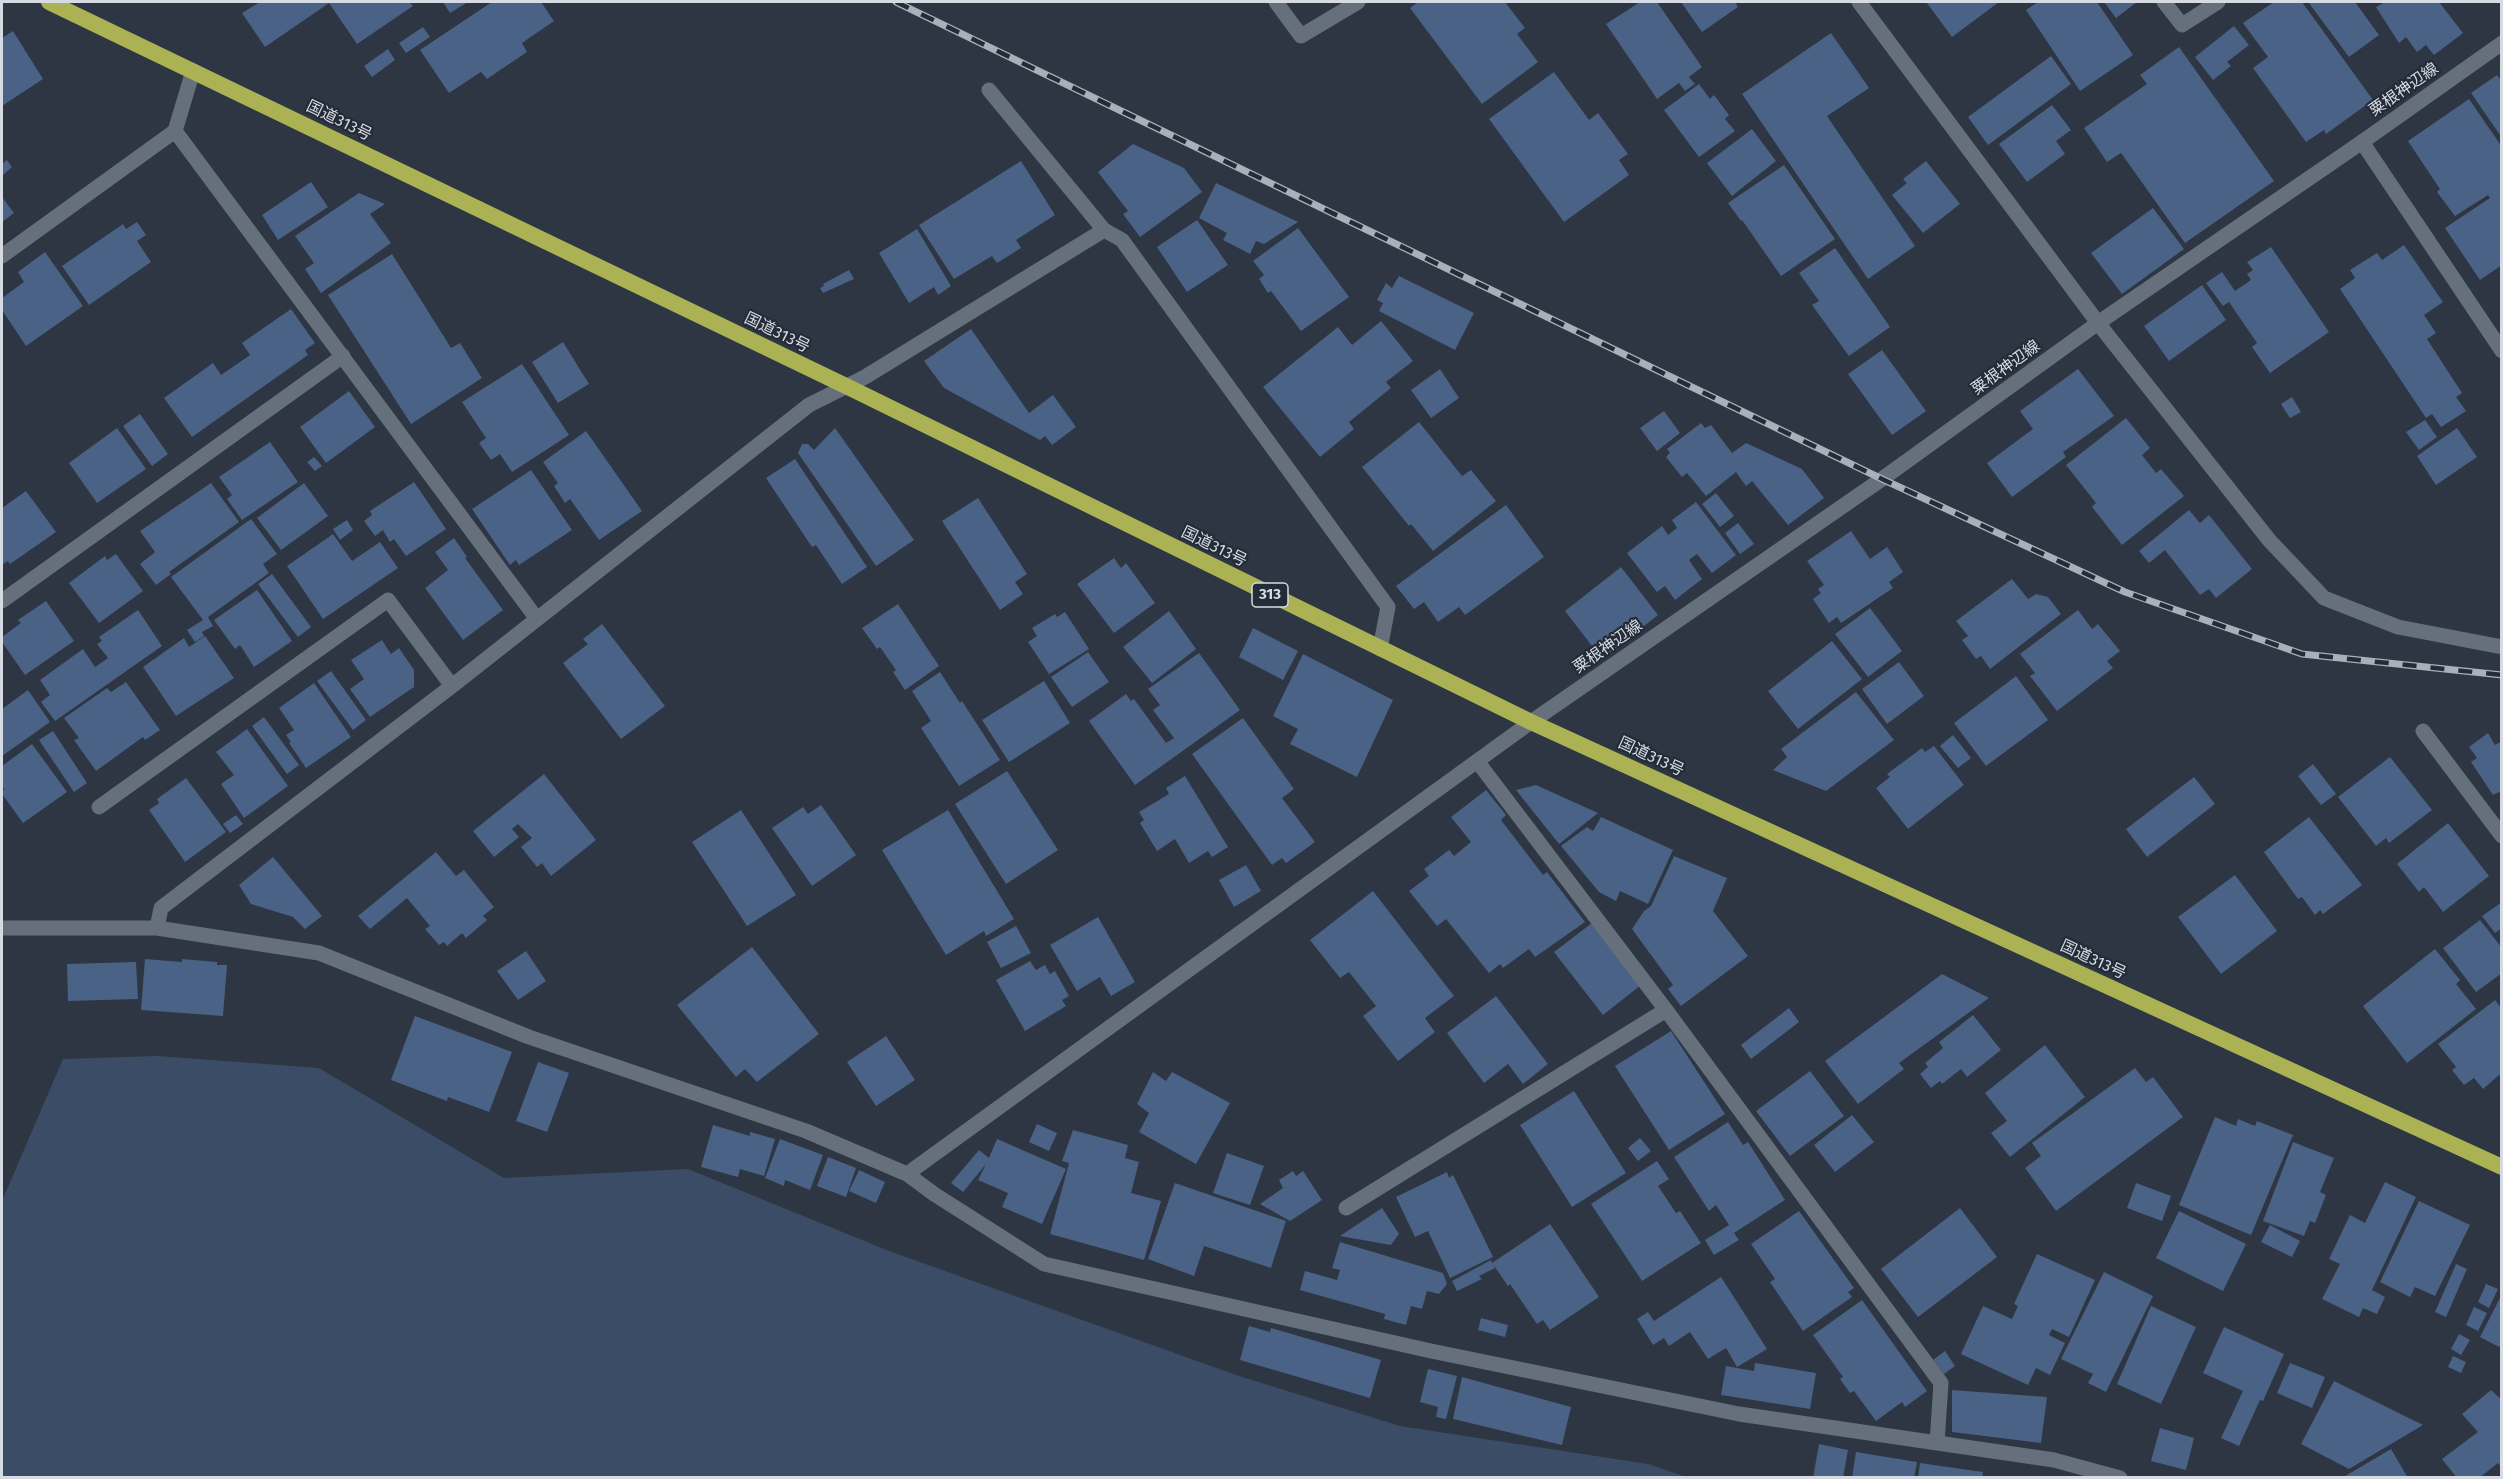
<!DOCTYPE html>
<meta charset="utf-8">
<style>
body{margin:0}
#map{position:relative;width:2503px;height:1479px;overflow:hidden;background:#2d3642;font-family:"Fira Sans",sans-serif}
canvas{display:block}
.frame{position:absolute;inset:0;border:3px solid #d6dbe3;pointer-events:none}
</style>
<div id="map">
<canvas width="2503" height="1479"></canvas>
<div class="frame"></div>
</div>
<script>
const ctx = document.querySelector('canvas').getContext('2d');
ctx.lineJoin = 'round';
function fillPath(path, color) { ctx.fillStyle = color; ctx.fill(path, 'evenodd'); }
function stroke(path, color, width, dash) { ctx.strokeStyle = color; ctx.lineWidth = width; ctx.lineCap = dash ? 'butt' : 'round'; ctx.setLineDash(dash || []); ctx.stroke(path); }
function write(font, color, halo, rows, align = 'center') {
  ctx.font = font + ' "Fira Sans","Noto Sans JP",sans-serif'; ctx.lineWidth = 4.5; ctx.setLineDash([]); ctx.textBaseline = 'middle'; ctx.strokeStyle = halo; ctx.fillStyle = color; for (const [text, x, y, turn = 0] of rows) {
    ctx.save(); ctx.translate(x, y); ctx.rotate((+turn || 0) * Math.PI / 180); ctx.textAlign = isNaN(turn) ? turn : align; if (halo) ctx.strokeText(text, 0, 0); ctx.fillText(text, 0, 0); ctx.restore();
  }
}
const green = new Path2D(`
 M157 1056 319 1068 504 1178 688 1169 889 1251 1236 1375 1400 1426 1648 1464 1686 1477H2V1201L63 1059Z`);
const building = new Path2D(`
 M260 2H409L413 6 357 44 329 3 265 47 242 13Z
 M443 2H468L450 13Z
 M492 2H541L554 21 522 43 527 52 487 79 481 72 449 93 420 50Z
 M1418 2H1505L1525 28 1517 34 1538 62 1482 104 1410 8Z
 M1640 2H1657L1702 67 1689 77 1695 84 1685 91 1679 83 1657 99 1606 24Z
 M1681 2H1735L1738 7 1702 32Z
 M1929 2H1999L1952 37 1927 3Z
 M2038 2H2097L2133 55 2080 91 2026 10Z
 M2104 2H2137L2116 18Z
 M2274 2H2302L2373 100 2326 134 2324 130 2306 142 2253 68 2268 57 2243 23Z
 M2312 2H2355L2379 35 2349 57 2309 3Z
 M2385 2H2439L2463 33 2434 55 2426 45 2417 52 2406 37 2399 43 2376 7Z
 M2234 26 2249 45 2227 62 2231 66 2213 80 2195 57Z
 M423 27 430 37 406 53 399 43Z
 M13 31 43 79 2 106V38Z
 M1831 33 1869 88 1827 116 1915 246 1868 279 1742 94Z
 M2179 47 2274 181 2185 243 2121 153 2107 162 2084 128 2147 84 2140 75Z
 M388 49 395 60 372 77 364 66Z
 M2051 56 2071 84 1988 145 1968 117Z
 M1554 72 1589 120 1598 113 1628 154 1619 160 1629 175 1564 222 1489 119Z
 M2497 75 2502 81V138L2471 93Z
 M1699 84 1710 99 1714 95 1729 115 1725 119 1735 131 1699 157 1664 110Z
 M2469 99 2502 147V265L2480 280 2445 228 2490 198 2488 195 2455 216 2437 192 2440 189 2408 141Z
 M2052 105 2071 130 2056 141 2065 154 2027 182 1999 144Z
 M1752 129 1776 161 1732 196 1707 163Z
 M1133 144 1184 168 1202 192 1140 237 1123 214 1128 211 1098 172Z
 M7 160 12 167 2 176V164Z
 M1021 161 1055 215 1016 240 1021 248 997 263 992 256 954 279 919 225Z
 M1926 161 1960 204 1923 233 1892 195 1907 183 1903 179Z
 M1784 165 1835 239 1781 276 1742 220 1741 221 1728 203Z
 M311 182 328 207 278 240 262 215Z
 M1216 183 1298 222 1264 244 1256 241 1250 254 1223 240 1227 233 1199 218Z
 M359 193 385 204 370 214 391 243 321 293 305 269 314 263 295 236Z
 M2 197 14 213 2 222Z
 M2153 208 2184 249 2122 294 2091 253Z
 M1197 220 1228 265 1187 292 1157 247Z
 M137 222 146 235 137 241 151 262 89 305 62 266 123 224 126 229Z
 M1298 228 1349 297 1301 331 1271 291 1268 293 1259 279 1264 275 1253 261Z
 M917 229 951 286 938 295 934 287 909 303 879 253Z
 M2404 245 2443 302 2424 315 2436 333 2427 339 2462 393 2456 397 2466 411 2441 427 2432 414 2426 418 2340 289 2355 278 2350 270 2377 253 2382 260Z
 M2271 247 2329 332 2270 373 2252 347 2257 343 2229 302 2223 306 2206 283 2222 272 2235 291 2251 280 2247 274 2253 270 2247 262Z
 M1835 248 1890 327 1849 356 1812 305 1819 301 1799 273Z
 M45 252 83 306 26 346 2 310V298L24 282 18 272Z
 M392 254 451 348 460 343 482 378 411 424 328 295Z
 M849 270 854 279 823 293 820 288 824 286 823 284Z
 M1399 276 1474 313 1455 350 1379 311 1383 303 1377 300 1386 283 1392 288Z
 M2202 285 2226 320 2169 361 2144 326Z
 M291 309 315 343 305 350 308 355 192 437 164 398 213 363 221 375 250 355 242 343Z
 M1381 321 1413 361 1386 382 1391 388 1349 422 1354 429 1320 457 1263 387 1338 327 1352 345Z
 M971 329 1029 413 1053 395 1076 427 1052 445 1045 436 1040 440 944 388 924 361Z
 M563 342 589 384 558 403 532 362Z
 M1882 350 1926 411 1892 435 1848 374Z
 M522 364 569 435 512 472 500 454 491 460 479 443 486 438 462 402Z
 M1440 369 1459 398 1431 418 1411 390Z
 M2078 369 2114 416 2063 452 2066 457 2012 497 1987 463 2033 429 2020 411Z
 M349 391 375 427 326 463 300 427Z
 M2292 397 2301 412 2290 418 2281 404Z
 M1664 411 1680 433 1657 451 1640 428Z
 M140 414 168 454 152 466 123 426Z
 M2126 418 2150 448 2142 455 2156 473 2161 469 2184 496 2122 545 2092 507 2096 503 2066 465Z
 M2425 420 2437 437 2419 450 2406 432Z
 M1419 422 1462 476 1471 470 1496 501 1433 551 1411 524 1409 526 1362 467Z
 M1701 423 1705 428 1711 425 1732 453 1746 443 1802 469 1824 498 1788 525 1752 481 1746 486 1736 472 1706 496 1687 473 1682 477 1666 457 1670 453 1667 449Z
 M117 428 146 469 97 503 69 463Z
 M835 428 914 540 876 566 798 453 802 444H808L814 450Z
 M2457 428 2477 457 2436 485 2417 456Z
 M586 431 642 511 599 540 570 499 565 503 554 486 558 483 543 462Z
 M270 442 298 482 242 520 227 499 232 495 219 477Z
 M314 457 322 466 315 471 307 462Z
 M795 459 867 567 842 584 816 545 812 547 766 478Z
 M531 470 572 530 519 565 516 560 510 565 472 509Z
 M414 482 446 529 406 556 394 539 390 542 383 530 375 536 364 521 372 515 370 511Z
 M211 483 239 522 169 572 171 574 156 585 140 564 155 552 140 531Z
 M304 483 328 516 281 550 257 518Z
 M26 491 56 532 10 564 8 561 2 565V508Z
 M1716 493 1734 516 1720 527 1702 504Z
 M978 498 1027 574 1015 582 1023 594 1000 610 942 521Z
 M1696 502 1736 555 1712 573 1697 554 1689 560 1702 579 1675 600 1665 586 1657 592 1627 553 1662 526 1668 535 1677 528 1672 520Z
 M1506 505 1544 557 1465 615 1459 607 1438 622 1424 602 1414 609 1396 586Z
 M2189 510 2200 523 2209 515 2252 569 2216 598 2209 589 2200 595 2165 550 2149 563 2139 551Z
 M251 519 277 554 263 564 269 573 208 617 213 626 202 632 204 636 195 642 187 630 203 620 171 577Z
 M347 520 353 530 340 540 333 529Z
 M1738 523 1754 544 1740 554 1725 533Z
 M1851 531 1870 559 1887 547 1903 572 1889 582 1893 588 1841 623 1837 617 1829 623 1813 599 1821 593 1818 589 1824 585 1807 561Z
 M333 534 352 561 380 542 398 568 323 619 287 566Z
 M454 538 467 557 465 558 503 610 463 640 425 588 448 570 435 552Z
 M116 554 143 591 99 623 69 583 105 556 107 560Z
 M1114 558 1121 568 1126 563 1155 603 1114 633 1077 584Z
 M1621 567 1658 615 1602 659 1565 611Z
 M272 574 311 627 298 637 258 584Z
 M2012 579 2028 599 2036 594 2048 597 2061 614 1990 669 1981 656 1976 659 1962 640 1968 636 1956 621Z
 M257 590 292 641 254 667 240 645 235 649 214 620Z
 M46 601 74 641 25 675 2 642V637L21 623 18 620Z
 M898 604 939 666 905 690 893 672 896 670 880 647 877 649 862 628Z
 M1870 608 1902 651 1868 677 1835 634Z
 M138 610 162 646 55 721 41 702 50 695 40 680 83 649 95 667 108 658 97 644 102 641 99 637Z
 M2078 610 2092 629 2098 624 2120 651 2107 661 2113 668 2057 711 2030 676 2035 673 2020 654Z
 M1169 611 1196 649 1152 683 1123 647Z
 M1065 612 1089 649 1049 674 1028 642 1037 636 1032 628 1055 614 1057 617Z
 M602 624 665 706 621 739 563 663 588 644 583 639Z
 M1253 628 1298 651 1283 680 1239 657Z
 M205 636 234 678 176 716 143 667 184 638 189 647Z
 M382 640 391 654 399 648 414 670V687L370 717 350 689 364 679 351 660Z
 M1832 641 1862 679 1798 729 1768 691Z
 M1088 652 1109 682 1072 707 1051 677Z
 M1199 653 1240 710 1135 785 1089 721 1126 694 1131 701 1134 699 1166 743 1174 738 1153 710 1160 705 1148 689Z
 M1303 654 1393 700 1357 777 1290 744 1298 729 1273 716Z
 M1899 662 1924 696 1887 724 1862 689Z
 M331 671 366 720 353 730 317 681Z
 M940 672 960 703 962 701 1000 760 959 786 921 728 931 721 912 691Z
 M2016 676 2048 720 1986 766 1954 723Z
 M1044 681 1070 723 1009 762 982 720Z
 M126 682 160 730 145 740 143 737 96 771 74 740 79 738 64 718 107 688 111 692Z
 M314 683 351 737 306 768 289 743 291 742 286 735 294 730 279 708Z
 M28 690 50 722 2 756V709Z
 M1856 692 1894 740 1826 791 1773 770 1787 757 1781 749Z
 M264 717 299 765 287 774 252 726Z
 M1243 718 1294 789 1282 798 1315 842 1286 863 1282 858 1272 865 1192 754Z
 M247 729 288 786 244 818 221 784 234 775 216 752Z
 M53 731 87 783 74 792 39 740Z
 M2488 733 2495 745 2502 741V795L2499 792 2493 795 2471 762 2477 758 2469 747Z
 M1953 735 1971 758 1958 768 1940 746Z
 M32 744 67 792 23 823 2 794 4 789 2 785V766Z
 M1934 746 1964 785 1908 829 1876 788 1890 777 1887 774 1922 748 1925 752Z
 M2390 757 2432 810 2389 843 2386 838 2376 846 2338 797Z
 M2313 764 2336 794 2321 805 2298 776Z
 M1007 771 1058 850 1006 884 955 804Z
 M544 774 596 840 551 876 542 863 537 867 521 847 532 838 518 824 512 829 519 837 494 857 473 831Z
 M1185 776 1228 847 1212 857 1208 851 1189 863 1175 839 1157 851 1140 823 1144 820 1139 812 1169 794 1166 788Z
 M2194 777 2215 804 2147 857 2126 829Z
 M186 778 226 832 185 862 149 810 159 803 157 799Z
 M1536 785 1598 813 1559 844 1516 790Z
 M1486 790 1506 815 1501 820 1543 875 1547 872 1585 922 1535 957 1529 949 1503 968 1500 964 1489 973 1446 919 1437 926 1409 891 1429 876 1424 869 1449 850 1454 856 1471 842 1451 817Z
 M821 805 856 855 812 886 772 828 803 807 808 814Z
 M741 810 796 895 747 926 692 842Z
 M948 810 1014 919 986 936 984 931 946 955 882 850Z
 M236 815 243 824 230 833 223 824Z
 M1601 817 1673 850 1648 904 1620 891 1616 901 1599 892 1561 846 1587 827 1593 831Z
 M2309 817 2362 885 2323 914 2320 910 2315 915 2302 897 2298 899 2264 852Z
 M2448 823 2489 876 2443 912 2424 887 2419 892 2397 864Z
 M436 852 456 876 464 870 494 907 483 916 487 920 466 938 462 933 447 946 444 942 439 945 425 929 430 926 407 898 370 929 358 916Z
 M1674 856 1727 878 1713 911 1748 956 1681 1006 1668 989 1673 985 1632 929 1644 911 1651 906Z
 M273 857 322 916 305 929 293 917 251 904 239 885Z
 M1246 865 1261 891 1234 907 1219 880Z
 M2235 875 2277 931 2221 974 2178 917Z
 M1373 891 1454 996 1425 1018 1435 1032 1398 1061 1363 1016 1376 1006 1349 972 1340 978 1310 940Z
 M2502 902V928L2495 933 2482 916Z
 M1098 917 1135 982 1111 996 1100 977 1077 991 1050 945Z
 M2480 920 2502 948V973L2476 992 2443 948Z
 M1592 923 1641 985 1603 1015 1554 952Z
 M1016 926 1031 953 1001 968 987 942Z
 M752 947 819 1034 757 1082 745 1069 736 1077 677 1005Z
 M2435 949 2460 980 2456 984 2476 1009 2407 1063 2363 1006Z
 M526 951 546 981 518 1000 497 971Z
 M145 959 182 962V959L217 962V965H227L223 1016 141 1010Z
 M1030 961 1036 970 1045 965 1050 974 1055 971 1069 996 1062 1000 1066 1006 1025 1031 996 980Z
 M136 962 138 999 68 1001 67 964Z
 M1942 974 1989 998 1899 1063 1904 1069 1858 1104 1825 1061Z
 M1496 996 1548 1064 1523 1084 1508 1064 1484 1083 1447 1033Z
 M2495 1000 2502 1009V1078L2499 1075 2483 1089 2474 1078 2464 1085 2452 1070 2456 1067 2438 1044Z
 M1789 1008 1799 1022 1751 1059 1741 1045Z
 M1973 1015 2001 1050 1967 1077 1961 1069 1942 1084 1940 1081 1931 1088 1920 1074 1928 1067 1925 1063 1943 1048 1939 1042Z
 M415 1016 512 1052 489 1112 448 1097 447 1101 391 1080Z
 M1671 1031 1725 1114 1669 1150 1615 1066Z
 M886 1036 915 1080 876 1106 847 1062Z
 M2045 1045 2085 1097 2010 1157 1991 1133 2007 1121 1985 1093Z
 M538 1062 569 1073 547 1132 516 1121Z
 M2135 1068 2146 1082 2153 1077 2183 1117 2056 1211 2025 1168 2041 1156 2032 1143Z
 M1810 1071 1844 1116 1790 1156 1756 1111Z
 M1153 1072 1166 1081 1172 1072 1230 1103 1196 1164 1139 1132 1149 1113 1137 1104Z
 M1574 1091 1626 1173 1572 1207 1520 1125Z
 M1852 1115 1874 1142 1835 1172 1814 1145Z
 M2215 1117 2236 1126 2238 1119 2255 1126 2257 1121 2293 1135 2251 1235 2179 1205Z
 M1728 1122 1743 1145 1748 1142 1785 1200 1734 1233 1739 1240 1714 1255 1705 1240 1729 1225 1716 1205 1709 1211 1674 1157Z
 M1037 1124 1057 1133 1049 1151 1029 1142Z
 M713 1125 750 1136V1132L775 1139 764 1176 740 1169 738 1177 701 1167Z
 M1073 1130 1128 1145 1125 1158 1139 1162 1131 1193 1161 1201 1144 1260 1050 1234 1069 1163 1062 1161Z
 M1640 1138 1651 1151 1638 1161 1628 1148Z
 M780 1139 823 1155 810 1190 785 1180 784 1186 765 1178Z
 M997 1139 1066 1169 1042 1224 1002 1207 1008 1193 978 1180 986 1164 963 1192 951 1183 979 1150 989 1158Z
 M2293 1142 2334 1158 2320 1192 2326 1195 2315 1223 2310 1221 2304 1236 2263 1221Z
 M1227 1153 1264 1166 1250 1205 1213 1193Z
 M828 1157 856 1168 846 1197 817 1186Z
 M1657 1161 1669 1179 1658 1186 1676 1213 1680 1211 1701 1243 1642 1281 1591 1204Z
 M859 1170 885 1182 876 1203 849 1191Z
 M1293 1171 1296 1176 1303 1171 1322 1200 1290 1221 1260 1204 1283 1188 1279 1180Z
 M1447 1172 1449 1178 1453 1175 1493 1257 1450 1278 1428 1231 1415 1237 1396 1197Z
 M2385 1182 2416 1197 2372 1290 2385 1297 2377 1314 2363 1308 2359 1317 2322 1299 2340 1264 2329 1259 2350 1215 2365 1223Z
 M1175 1183 1286 1221 1271 1268 1204 1246 1194 1276 1148 1259Z
 M2136 1183 2171 1196 2162 1221 2127 1208Z
 M2419 1201 2470 1225 2435 1296 2415 1287 2410 1297 2380 1282Z
 M1382 1208 1399 1234 1391 1245 1340 1236Z
 M1960 1208 1997 1257 1918 1317 1881 1269Z
 M1799 1211 1854 1288 1848 1292 1852 1297 1803 1331 1770 1282 1775 1279 1751 1244Z
 M2179 1211 2246 1244 2223 1291 2156 1258Z
 M1550 1224 1599 1297 1550 1330 1543 1320 1537 1324 1510 1284 1508 1286 1492 1263 1495 1268 1479 1276 1482 1279 1457 1291 1452 1281 1491 1260 1492 1263Z
 M2270 1225 2300 1241 2292 1257 2261 1242Z
 M1340 1242 1443 1273 1447 1284 1439 1294 1427 1291 1422 1309 1411 1306 1406 1325 1384 1319 1385 1314 1300 1290 1305 1271 1337 1280 1340 1270 1332 1268Z
 M2037 1254 2095 1280 2069 1337 2052 1329 2049 1335 2065 1343 2050 1375 2036 1368 2028 1385 1961 1354 1983 1306 2012 1319 2018 1306 2014 1304Z
 M2456 1264 2467 1269 2446 1317 2435 1312Z
 M2104 1272 2153 1296 2106 1392 2088 1383 2093 1374 2061 1359Z
 M1721 1277 1767 1349 1737 1367 1726 1348 1708 1359 1690 1332 1669 1346 1664 1338 1653 1345 1637 1319 1648 1312 1654 1321Z
 M2486 1284 2498 1289 2489 1308 2478 1302Z
 M2502 1294V1343L2499 1347 2480 1337Z
 M1862 1300 1927 1391 1905 1407 1902 1402 1876 1421 1854 1391 1850 1393 1840 1379 1843 1377 1813 1335Z
 M2151 1306 2196 1327 2161 1404 2117 1384Z
 M2474 1307 2487 1313 2478 1331 2466 1325Z
 M1481 1318 1508 1325 1505 1337 1478 1330Z
 M1249 1326 1270 1332 1271 1328 1381 1360 1370 1398 1240 1360Z
 M2224 1327 2284 1354 2263 1401 2260 1400 2239 1446 2221 1438 2243 1391 2203 1373Z
 M2459 1334 2470 1340 2461 1355 2451 1349Z
 M1945 1351 1955 1366 1944 1374 1933 1360Z
 M2453 1356 2466 1362 2461 1373 2448 1367Z
 M1755 1363 1816 1373 1810 1409 1721 1395 1726 1366 1754 1371Z
 M2290 1363 2325 1377 2312 1408 2277 1393Z
 M1428 1369 1457 1376 1446 1419 1436 1417 1438 1407 1420 1402Z
 M1462 1377 1571 1407 1562 1445 1453 1419Z
 M2334 1381 2423 1425 2349 1469 2301 1444Z
 M1952 1390 2047 1397 2041 1443 1952 1432Z
 M2491 1390 2502 1400V1468L2498 1463 2479 1478H2457L2442 1459 2478 1432 2462 1414Z
 M2160 1428 2194 1438 2186 1470 2151 1461Z
 M1819 1444 1848 1450 1843 1478H1813Z
 M2391 1449 2408 1478H2342Z
 M1856 1452 1917 1462 1914 1478H1852Z
 M1920 1463 1983 1472 1982 1478H1918Z`);
const service = new Path2D(`
 M1276 2 1301 36 1358 2
 M989 90 1104 230
 M2423 731 2502 836`);
const minor = new Path2D(`
 M1859 2 2098 323 2269 540 2324 598 2398 627 2502 647
 M2164 2 2182 25 2218 2
 M193 71 175 131 537 619
 M2362 142 2502 351
 M2 256 175 131
 M2 601 343 356
 M1477 761 1666 1010 1941 1383 1937 1443
 M99 807 388 600 452 686
 M2 928H157L319 953 529 1037 806 1131 907 1174 934 1194 1044 1264 1431 1351 1739 1414 2054 1460 2120 1478
 M157 928 161 908 452 686 809 405 865 377 1104 230 1122 240 1388 607 1380 649
 M907 1174 1531 722
 M1346 1208 1666 1010`);
const secondary = new Path2D(`
 M1531 722 1882 479 2098 323 2362 142 2502 43`);
const trunk = new Path2D(`
 M49 2 848 387 1531 722 2502 1167`);
const rail = new Path2D(`
 M896 2 1882 479 2125 592 2302 654 2502 675`);
const shields = [
 [1270,595,36]
];
const shieldNames = [
 ["313",1270,595]
];
const streetNames = [
 ["粟根神辺線",2404,90,-35],
 ["国道313号",339,121,26],
 ["国道313号",777,333,26],
 ["粟根神辺線",2006,368,-36],
 ["国道313号",1214,547,26],
 ["粟根神辺線",1608,647,-35],
 ["国道313号",1651,757,25],
 ["国道313号",2093,960,25]
];
fillPath(green, '#3b4d66');
fillPath(building, '#4a6285');
stroke(service, '#66707d', 15);
stroke(minor, '#66707d', 15);
stroke(secondary, '#66707d', 15);
stroke(trunk, '#aab254', 16);
stroke(rail, '#aab0b9', 7);
stroke(rail, '#232c37', 4.5, [14]);
for (const [x, y, w] of shields) { const box = new Path2D(); box.roundRect(x - w / 2, y - 12, w, 24, 4.5); ctx.fillStyle = '#232c37'; ctx.fill(box); stroke(box, '#d6dbe3', 1.5); }
write('bold 15px', '#d6dbe3', null, shieldNames);
write('16px', '#d6dbe3', '#232c37', streetNames);
</script>
